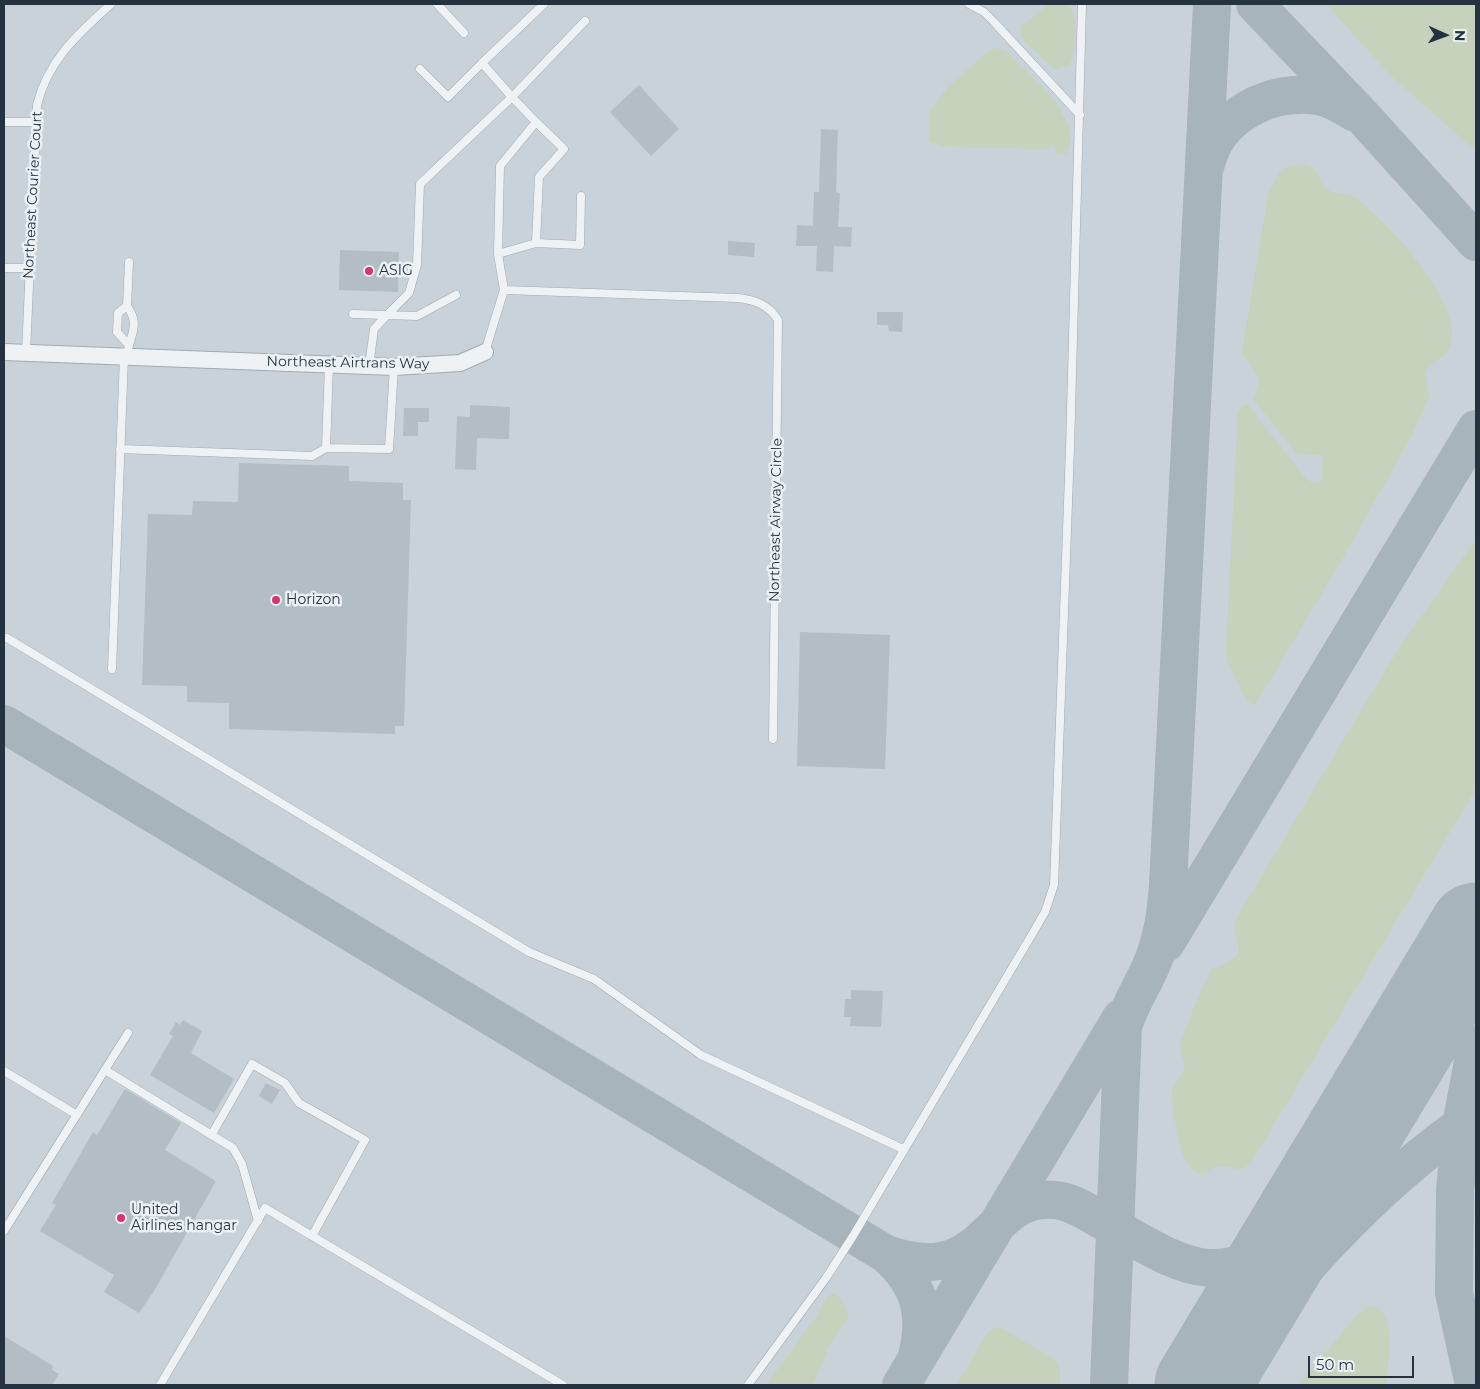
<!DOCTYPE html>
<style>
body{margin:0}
#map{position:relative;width:1480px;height:1389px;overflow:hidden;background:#dbe2e7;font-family:Montserrat,sans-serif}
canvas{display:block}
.frame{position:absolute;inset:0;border:5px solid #24333f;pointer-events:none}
.north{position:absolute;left:1420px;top:10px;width:50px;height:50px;-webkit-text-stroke:4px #ebf1f5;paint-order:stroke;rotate:92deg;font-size:14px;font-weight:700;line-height:20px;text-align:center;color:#24333f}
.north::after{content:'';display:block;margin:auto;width:18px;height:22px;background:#24333f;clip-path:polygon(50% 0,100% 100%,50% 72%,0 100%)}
.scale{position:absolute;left:1308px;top:1356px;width:106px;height:22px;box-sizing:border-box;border:2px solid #24333f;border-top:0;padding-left:6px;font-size:15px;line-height:18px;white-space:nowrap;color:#24333f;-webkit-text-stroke:4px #ebf1f5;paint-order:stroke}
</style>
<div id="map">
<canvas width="1480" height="1389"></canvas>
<div class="frame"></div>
<div class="north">N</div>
<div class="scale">50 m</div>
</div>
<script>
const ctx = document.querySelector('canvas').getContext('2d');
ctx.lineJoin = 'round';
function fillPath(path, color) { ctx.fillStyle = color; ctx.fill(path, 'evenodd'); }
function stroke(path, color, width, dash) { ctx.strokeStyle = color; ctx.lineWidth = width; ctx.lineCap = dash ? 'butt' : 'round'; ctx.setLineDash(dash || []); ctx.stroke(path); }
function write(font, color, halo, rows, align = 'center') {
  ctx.font = font + ' Montserrat,sans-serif'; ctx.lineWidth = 5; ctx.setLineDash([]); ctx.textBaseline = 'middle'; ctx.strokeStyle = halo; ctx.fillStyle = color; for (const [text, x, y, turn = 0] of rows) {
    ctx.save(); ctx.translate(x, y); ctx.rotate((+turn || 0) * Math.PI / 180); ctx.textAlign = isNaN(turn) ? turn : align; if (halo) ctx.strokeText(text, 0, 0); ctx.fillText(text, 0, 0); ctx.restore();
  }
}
const built = new Path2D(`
 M4 4H1476V1385H4Z`);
const green = new Path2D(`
 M1049 4H1068C1079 12 1075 55 1069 66L1055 70 1024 41 1021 35 1022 26Z
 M1326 4H1476V151L1391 76Z
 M997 48 1006 51C1027 72 1088 122 1066 154L1058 155 1054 146 1045 149 947 147 930 142V110L947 88 988 51Z
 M1290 165C1324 162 1312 176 1327 189 1335 196 1347 192 1356 198 1388 222 1452 293 1452 334 1451 359 1437 356 1425 372L1429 398 1411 437 1340 563 1255 705 1247 701 1227 660 1226 648 1238 413 1241 407 1247 404 1307 480 1318 484 1322 478 1323 456 1296 453 1253 398C1269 373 1248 370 1242 352L1268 194 1280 171Z
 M1476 539V789L1254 1158C1240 1176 1239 1167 1221 1166 1212 1165 1208 1175 1199 1173 1179 1169 1174 1114 1172 1096V1091L1185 1067 1179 1045 1198 997 1212 969C1262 949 1225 946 1238 915L1399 648Z
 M832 1294H835L842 1300 849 1317 831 1342 813 1385H766L816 1317 827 1297Z
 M1370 1306C1399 1309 1388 1365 1386 1385H1298L1358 1314Z
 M1000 1327 1056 1360 1060 1370V1385H956L987 1334 992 1329Z`);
const taxiway = new Path2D(`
 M1255 4 1364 118 1476 242
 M1206 164C1217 116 1271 88 1318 96 1331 98 1342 105 1353 112
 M4 724 886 1254C921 1285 928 1316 916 1360
 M1166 943 1476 429
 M886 1254C990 1290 985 1193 1055 1200 1072 1201 1088 1213 1103 1221 1182 1265 1218 1297 1297 1228
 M901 1385 1121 1018
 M1109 1385 1123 1027C1130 1003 1144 984 1153 961 1163 936 1166 911 1168 885L1212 4
 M1209 1385C1287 1284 1370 1187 1476 1115
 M1474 1385 1454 1293 1455 1191 1461 1126 1476 1045`);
const runway = new Path2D(`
 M1202 1385 1476 930`);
const building = new Path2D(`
 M639 85 679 129 651 156 610 112Z
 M821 129 838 130 836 192 840 193 838 227H852L851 247 834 246 833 272 816 271 817 246H796L797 225 813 226 814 192H819Z
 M728 241 755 243 754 257 728 255Z
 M340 250 399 252 398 292 339 290Z
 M877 312H903L902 332 889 331 888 325H877Z
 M470 405 510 407 509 439 477 438 476 470 455 469 457 416 470 417Z
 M404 408H429V422H418V436H403Z
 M239 463 349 466V481L403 483V500H411L404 726H395V734L229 729V703L187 702V686L142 685 148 514 192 515 193 501 238 502Z
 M800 632 890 635 885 769 797 766Z
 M851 990 883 991 881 1027 850 1026 851 1017H844L845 999H851Z
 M183 1020 202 1031 191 1053 234 1079 214 1113 150 1075 173 1036 169 1034 176 1022 180 1025Z
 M266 1083 280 1090 272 1104 259 1096Z
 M125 1089 181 1123 165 1150 216 1181 154 1291 139 1313 104 1292 114 1275 40 1231 56 1205 52 1203 93 1132 97 1135Z
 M4 1336 53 1366 52 1370 59 1374 52 1385H4Z`);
const service = new Path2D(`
 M437 4 464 33
 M969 4 984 12 994 22 1080 115
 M482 63 544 4
 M420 69 448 97 482 63 512 97 585 21
 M4 122H35
 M536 243 580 245 581 196
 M498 254 536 243 539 177 564 149 536 122 500 166 498 254 504 290
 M4 268H29
 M456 295 417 316 387 315 409 293 417 265 420 184 512 97 536 122
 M127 306 129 262
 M353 314 387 315
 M485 352 504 290 738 298C755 300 769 305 778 320L773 739
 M26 353 37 105C48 60 78 34 111 4
 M127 357C128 336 142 327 127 306L118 313 117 332 127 343
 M369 366 374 329 387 315
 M326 448 329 365
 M120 449 312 456 326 448 389 449 394 367
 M7 638 529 952 594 979 701 1055 903 1149
 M112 669 124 357
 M105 1070 233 1148 242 1164 258 1221
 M4 1071 77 1115
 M212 1134 252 1064 285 1083 299 1103 365 1140 312 1236
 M4 1231 128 1033
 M160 1385 265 1208 563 1385
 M748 1385 826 1278 853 1236 1034 931 1045 912 1054 885 1070 448 1082 4`);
const minor = new Path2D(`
 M4 352 394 367 460 363 485 352`);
const markers = [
 [369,271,5,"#da336e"],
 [276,600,5,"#da336e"],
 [121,1218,5,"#da336e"]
];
const streetNames = [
 ["Northeast Courier Court",33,195,-87],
 ["Northeast Airtrans Way",348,363,1],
 ["Northeast Airway Circle",776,520,-89]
];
const poiNames = [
 ["ASIG",379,271],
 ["Horizon",286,600],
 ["United",131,1210],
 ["Airlines hangar",131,1226]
];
fillPath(built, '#c9d2d9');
fillPath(green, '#c6d2bc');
stroke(taxiway, '#a7b4bc', 38);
stroke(runway, '#a7b4bc', 95);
fillPath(building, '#b2bdc4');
stroke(service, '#a0aab1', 9);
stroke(minor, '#a0aab1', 18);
stroke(service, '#eef2f5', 8);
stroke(minor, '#eef2f5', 16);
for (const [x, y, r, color] of markers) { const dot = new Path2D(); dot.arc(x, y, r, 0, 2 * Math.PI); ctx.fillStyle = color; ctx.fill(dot); stroke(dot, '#ebf1f5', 2); }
write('14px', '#24333f', '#ebf1f5', streetNames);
write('14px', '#24333f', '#ebf1f5', poiNames, 'left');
</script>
